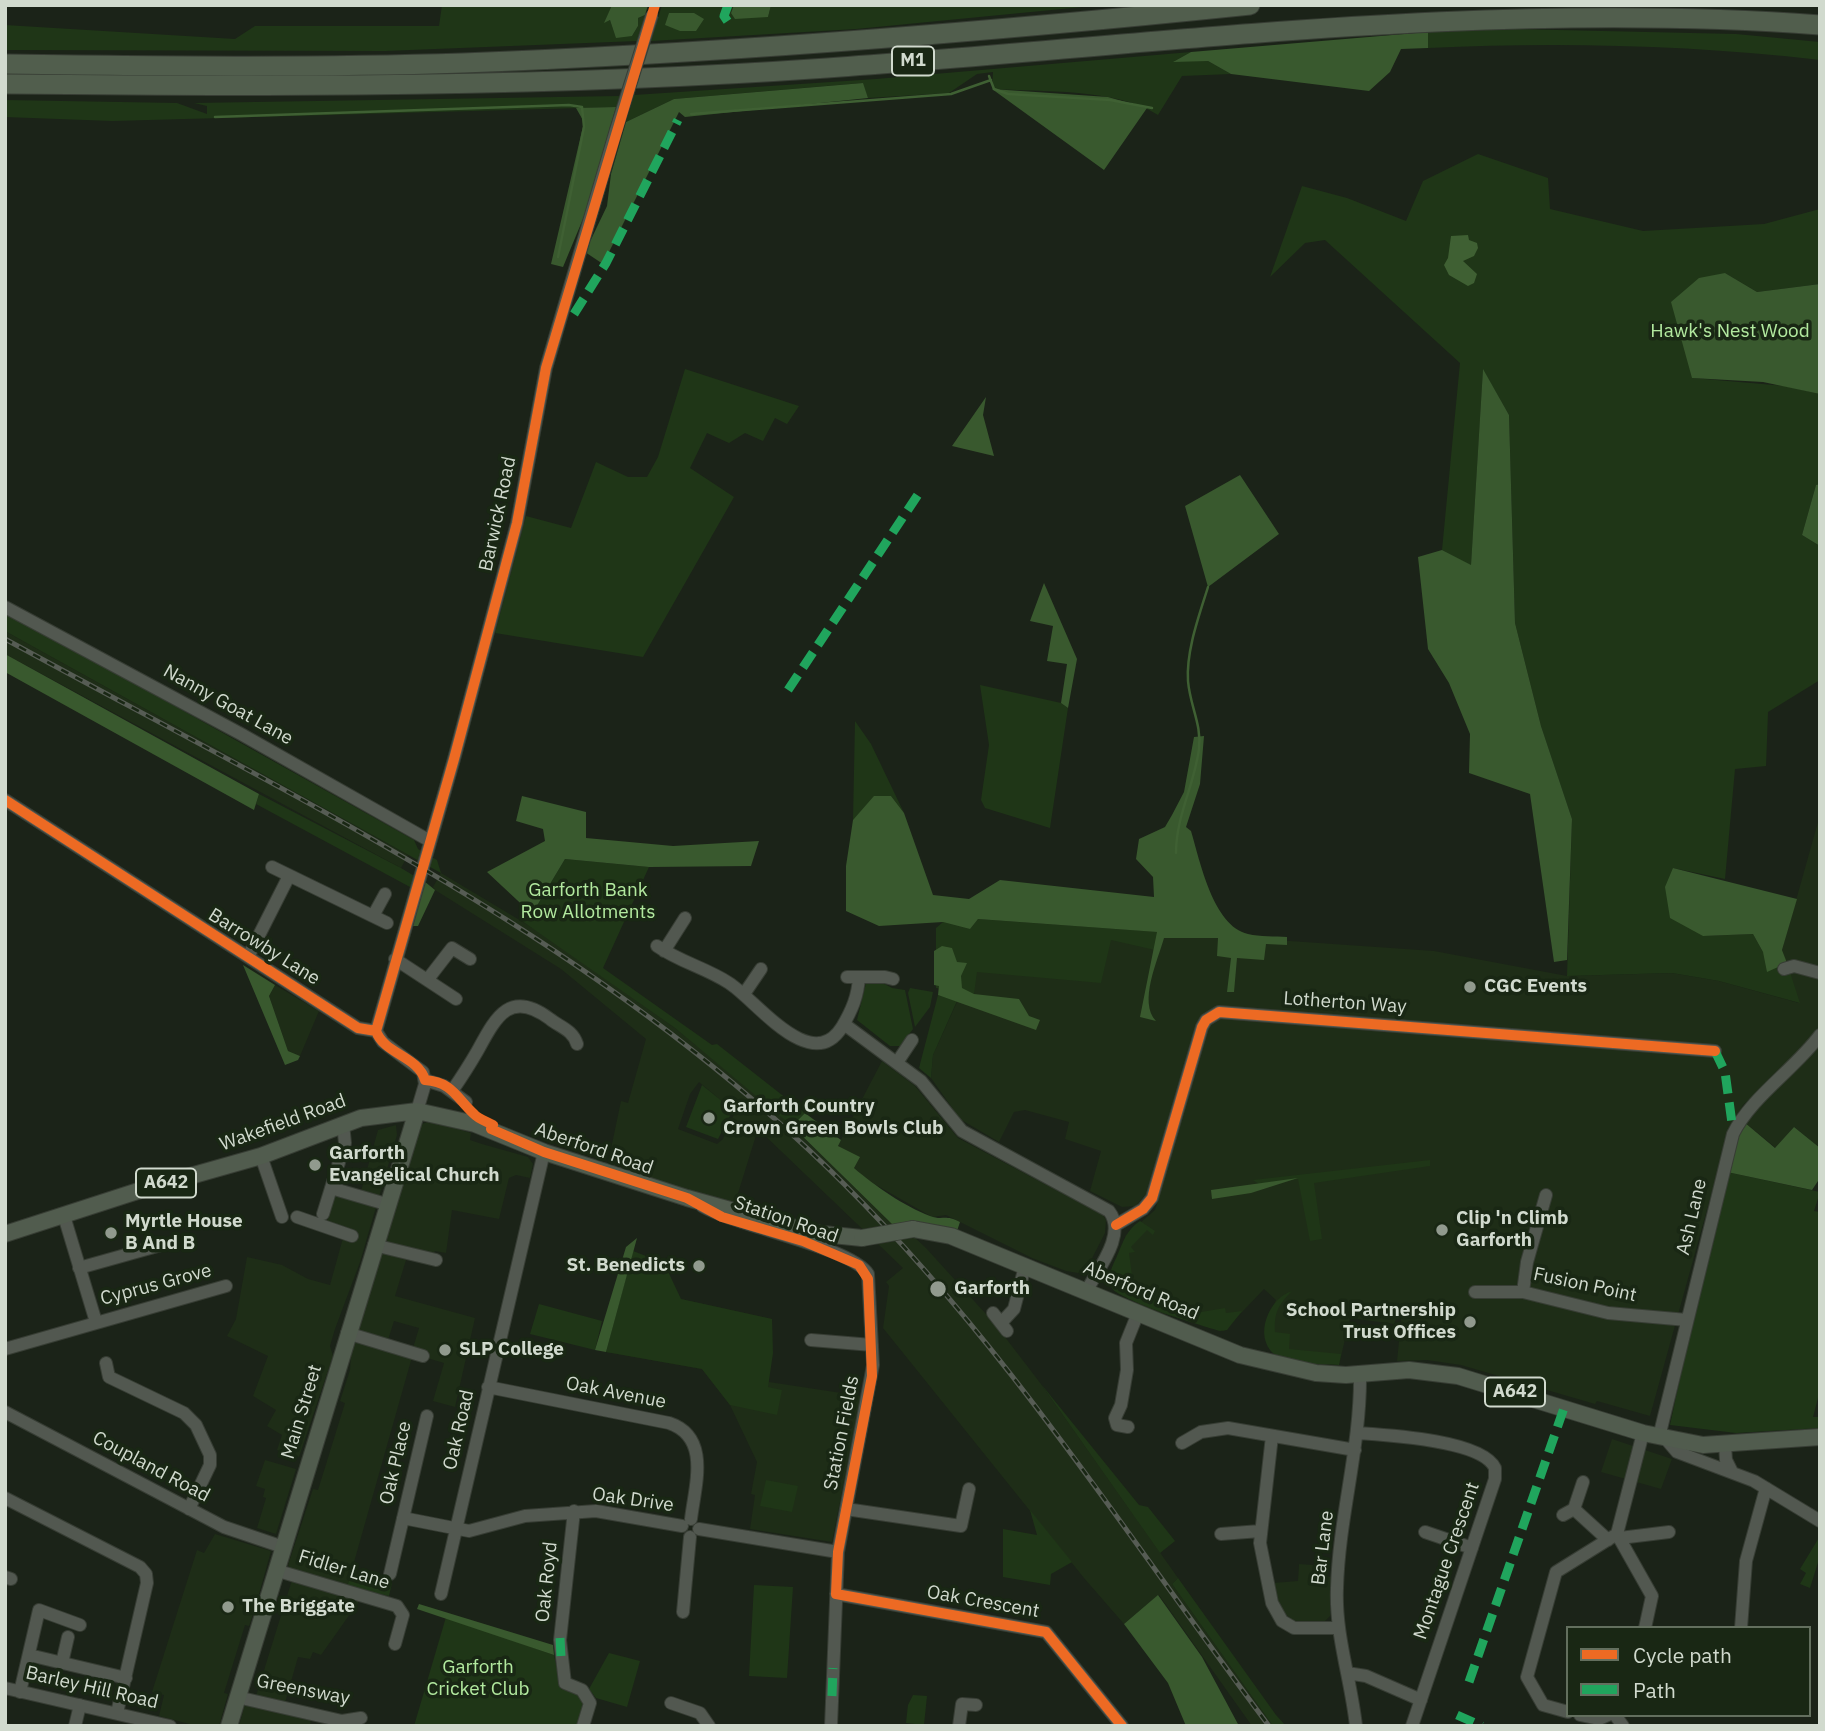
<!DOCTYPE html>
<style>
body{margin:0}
#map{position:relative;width:1825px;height:1731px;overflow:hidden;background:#1b2318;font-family:"IBM Plex Sans",sans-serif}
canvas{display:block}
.frame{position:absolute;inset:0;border:7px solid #d1dace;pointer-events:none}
.legend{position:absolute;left:1566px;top:1626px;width:245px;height:91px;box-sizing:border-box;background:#192714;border:2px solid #636f5e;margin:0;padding:9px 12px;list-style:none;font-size:21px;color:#d1dace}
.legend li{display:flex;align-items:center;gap:14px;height:35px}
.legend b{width:35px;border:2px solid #636f5e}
</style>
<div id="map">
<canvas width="1825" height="1731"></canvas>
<div class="frame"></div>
<ul class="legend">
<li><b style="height:9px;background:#ed6a23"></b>Cycle path</li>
<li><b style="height:9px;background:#20a55d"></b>Path</li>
</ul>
</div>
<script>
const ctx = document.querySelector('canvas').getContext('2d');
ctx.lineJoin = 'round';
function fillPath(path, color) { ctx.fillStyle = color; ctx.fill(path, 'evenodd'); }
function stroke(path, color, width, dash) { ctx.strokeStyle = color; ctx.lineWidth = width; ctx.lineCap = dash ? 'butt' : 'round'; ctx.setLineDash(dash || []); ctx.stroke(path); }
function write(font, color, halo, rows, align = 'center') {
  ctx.font = font + ' "IBM Plex Sans",sans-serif'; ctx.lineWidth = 7; ctx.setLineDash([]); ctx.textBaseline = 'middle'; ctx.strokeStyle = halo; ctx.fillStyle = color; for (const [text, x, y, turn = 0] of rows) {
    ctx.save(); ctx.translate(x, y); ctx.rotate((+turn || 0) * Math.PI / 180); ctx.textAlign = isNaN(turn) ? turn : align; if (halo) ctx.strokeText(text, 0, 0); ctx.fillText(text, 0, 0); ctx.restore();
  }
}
const built = new Path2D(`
 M5 631 408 855 401 868 5 654Z
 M1820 815V1027L1791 1062 1743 1105 1729 1130 1650 1416 1597 1401 1595 1404 1461 1365 1427 1360 1397 1361 1402 1311 1399 1312 1394 1324 1350 1318 1339 1365 1276 1355 1272 1352 1267 1343 1266 1322 1276 1300 1264 1289 1224 1331 1154 1311 1114 1291 1109 1277 1126 1235 1155 1210 1160 1194 1144 1196 1136 1206 1122 1207 1090 1191 1101 1151 1065 1139 1069 1122 1025 1110 1014 1112 999 1142 960 1119 931 1078 933 1055 957 1002 938 995 944 917 1434 951 1567 976 1672 973 1719 981 1799 1003 1782 950Z
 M441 873 543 934 675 1028 774 1109 893 1225 912 1235 926 1248 995 1324 1041 1384 1178 1578 1172 1584 1273 1726H1252L1159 1595 1124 1624 1084 1578 883 1328 889 1286 886 1282 903 1268 758 1129 735 1203 657 1181 630 1165 624 1169 608 1163 621 1101 628 1103 646 1039 561 969 435 890 433 887ZM699 1082 735 1112 723 1139 717 1144 678 1129 690 1094Z
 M275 985 319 1011 300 1056 288 1051 269 996Z
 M1820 1042V1148L1794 1127 1776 1148 1744 1122Z
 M882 1061 915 1086 958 1138 1103 1215 1106 1220 1105 1233 1087 1268 1078 1273 1066 1271 1032 1258 946 1215 932 1217 869 1181 854 1168 838 1145Z
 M430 1121 471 1133 470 1140 482 1144 528 1157 533 1164 530 1178 516 1175 509 1178 499 1219 452 1210 446 1253 435 1251 429 1258 382 1240 420 1125Z
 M396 1125 397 1135 360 1262 335 1329 330 1346 333 1356 299 1457 277 1450 282 1435 267 1426 276 1410 253 1396 268 1356 227 1336 236 1319 247 1257 282 1265 308 1279 330 1285 346 1227 327 1221 335 1195 358 1202 378 1130Z
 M382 1253 406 1260 395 1296 475 1318 455 1407 433 1401 444 1363 427 1358 429 1352 413 1348 419 1328 394 1321 388 1340 355 1330 378 1254Z
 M681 1299 772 1319 769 1382 861 1396 832 1542 750 1529 755 1495 751 1494 757 1462 730 1405 702 1369 606 1352Z
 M356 1340 412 1357 347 1587 290 1569 288 1565 313 1489 318 1490 345 1403 340 1401 350 1370 352 1342Z
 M1612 1439 1672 1459 1661 1489 1601 1472Z
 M265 1460 296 1469 276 1534 257 1528 266 1498 263 1497 265 1489 256 1486Z
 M215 1534 271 1551 254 1612 249 1626 245 1625 224 1693 228 1694 219 1726H197L159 1716 164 1695 152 1692 197 1550 204 1553Z
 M1299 1564 1313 1565 1312 1574 1331 1577 1330 1616 1324 1622 1294 1621 1280 1610 1273 1583 1298 1581Z
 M292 1580 360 1600 321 1655 313 1652 310 1659 298 1657 285 1703 256 1696Z
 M245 1704 311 1720 310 1726H239Z`);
const green = new Path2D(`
 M442 5H612L605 22 610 20 615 34 632 36 638 26V18L645 15 637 41 385 51 5 50V25L235 39 255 26H439Z
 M662 5H734L731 13 768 17 771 5H1103L856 29 651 41Z
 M1514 29 1736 34 1820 42V60C1689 45 1559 42 1428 48V32Z
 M1191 52 1175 61H1208L1231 74 1182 76 1158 115C1116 88 1042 92 992 89L993 72 977 74 949 93 868 98 862 83 674 99 626 122 634 95 876 79Z
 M620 96 616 107 113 121 5 117V100L177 103 207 114V106L194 103Z
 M1478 154 1548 178 1550 209 1643 231 1764 224 1820 209V284L1757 292 1725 273 1693 378 1785 386 1820 394V484L1816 485 1802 535 1820 546V680L1768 712 1766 766 1735 769 1725 879 1673 868 1703 936 1753 934 1763 952 1787 963 1800 1003 1719 981 1672 973 1567 976 1572 819 1541 726 1515 623 1509 415 1483 370 1471 566 1442 550 1460 363 1325 240 1305 243 1270 277 1302 186 1347 198 1406 221 1423 181Z
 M685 369 799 406 787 424 775 418 763 441 745 433 729 443 707 433 690 468 734 497 643 657 495 633 526 516 571 528 596 462 628 477H647L658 457Z
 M5 611 414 840 418 849 437 860 441 873 5 631Z
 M980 685 1061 703 1068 708 1050 828 985 808 981 800 989 745Z
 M855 721 871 744 904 813 891 796 853 820Z
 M259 794 401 868 416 877 410 887 256 804Z
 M565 859 649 867 603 968 712 1045 717 1044 805 1113 792 1126 675 1028 522 921 536 920 532 914Z
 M978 919 1158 932 1155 950 1111 940 1101 983 977 972 974 994 936 988V928L943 922 970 929Z
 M877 980 892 988 905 990 913 1029 900 1046H890L857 1020 866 983Z
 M910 988 933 992 930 1007 915 1027 908 993Z
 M938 995 957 1001 933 1055 931 1078 919 1068Z
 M702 1085 733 1110 718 1139 686 1127Z
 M1430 1160V1166L1314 1183 1322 1239 1310 1241 1298 1179 1259 1184 1253 1180Z
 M1727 1172 1820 1192 1814 1211 1820 1212V1390L1813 1417H1820V1428L1736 1433 1670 1425 1691 1328 1715 1236Z
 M1140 1221 1155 1231 1153 1235 1147 1230 1131 1247 1135 1252 1129 1253 1134 1290H1141L1140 1296 1196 1312 1199 1305 1201 1312 1225 1308 1226 1313 1242 1311 1227 1330 1220 1331C1202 1326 1118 1300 1111 1287 1106 1277 1113 1265 1117 1256 1123 1242 1127 1229 1140 1221Z
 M633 1251 664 1263 681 1299 772 1319 773 1353 768 1387 782 1390 777 1415 730 1405 702 1369 606 1352Z
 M1292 1291C1278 1305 1274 1313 1275 1332L1290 1334 1289 1349 1341 1354 1339 1365C1321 1364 1289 1366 1274 1354 1253 1336 1269 1298 1292 1291Z
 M539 1304 602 1321 595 1350 530 1334Z
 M1041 1384 1139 1505 1148 1507 1175 1541 1160 1553Z
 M766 1480 798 1486 792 1512 760 1506Z
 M1030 1510 1072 1562 1051 1574 1050 1585 1003 1577V1529L1037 1535Z
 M1820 1536V1556L1810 1588 1800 1584 1806 1573 1800 1569Z
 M351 1573 392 1583 389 1596 347 1587Z
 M1178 1578 1276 1715 1286 1726H1273L1172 1584Z
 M754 1585 793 1587 787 1678 749 1676Z
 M446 1617 554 1655 561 1689 582 1694 584 1700 578 1726H414Z
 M609 1653 640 1661 627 1707 596 1698 589 1689Z
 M913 1695 927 1696 924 1725 906 1723 908 1705Z`);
const forest = new Path2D(`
 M612 5H648L645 15 638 18V26L632 36 616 38 610 20 604 23Z
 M734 5H771L768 17 735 19 731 13Z
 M669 13H694L704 19 696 31H680L665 25Z
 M1428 32V48L1401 49 1390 72 1369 91 1231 74 1208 61 1173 62 1191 52Z
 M863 83 868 98 685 117 679 112 603 264 585 252 607 206 611 174 626 122 674 99Z
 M992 89 1108 97 1147 108 1104 170Z
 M616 107 585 214 563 267 551 264 584 122 576 108Z
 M1725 273 1757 292 1820 284V394L1763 382 1692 378 1671 302 1699 278Z
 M1483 369 1509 415 1515 623 1541 726 1572 819 1567 960 1554 962 1530 794 1469 773 1470 734 1449 683 1428 649 1418 557 1442 550 1471 565Z
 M986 397 983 415 994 456 952 446Z
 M1240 475 1279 534 1208 587 1185 506Z
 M1820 484V546L1802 535 1816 485Z
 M1044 583 1077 659 1068 708 1061 703 1067 664 1047 661 1053 626 1030 621Z
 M5 654 259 794 254 810 5 672Z
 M1204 736 1200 784 1186 827 1191 831C1200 861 1213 926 1248 934 1260 937 1275 936 1287 937V945L1266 944 1264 960 1237 958 1234 992H1227L1231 958 1217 956 1218 938H1164C1158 960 1138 1002 1156 1021L1140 1017 1157 932 978 919 970 929 943 922 879 926 846 911V866L853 820 874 796H891L904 813 933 895 969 899 1000 880 1154 897 1153 877 1136 859 1139 839 1165 827 1172 815 1184 792 1194 737Z
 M522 796 586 812V838L673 846 759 841 751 866 649 867 565 859 532 914 487 872 545 841 543 829 516 821Z
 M1673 868 1797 899 1782 950 1787 963 1767 972 1763 952 1753 934 1703 936 1670 918 1665 887Z
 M424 881 435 890 418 926H413Z
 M942 946 952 948 957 962 967 963 961 976 962 988 974 994 1019 999 1029 1016 1040 1020 1036 1030 938 995 939 986 934 985V951Z
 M243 965 275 985 269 996 288 1051 300 1056 298 1060 285 1065Z
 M805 1113 841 1140 838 1146 860 1157 854 1168C875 1186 904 1206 930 1216 943 1221 944 1214 960 1222L957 1231 918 1222 893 1225 792 1126Z
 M1744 1122 1775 1148 1794 1127 1820 1148V1178L1812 1190 1727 1172Z
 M1298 1178 1251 1193 1212 1199 1211 1190Z
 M637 1238 606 1352 595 1350 626 1247Z
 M1158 1595 1202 1657 1239 1726H1186L1168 1683 1124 1624Z
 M419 1604 553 1645 554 1655 417 1609Z`);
const water = new Path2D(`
 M1468 235 1469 240 1477 243 1478 248 1474 256 1463 261 1477 274 1474 283 1468 286 1449 275 1444 265 1448 258 1451 236Z`);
const stream = new Path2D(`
 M980 5H983
 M989 76 994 89 1008 94 1110 100 1152 108
 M691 114 951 94 991 80
 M215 117 569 105 582 107 584 127 558 257
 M1176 853C1176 816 1194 786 1199 749 1202 725 1190 706 1188 681 1186 651 1199 616 1208 587`);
const minor = new Path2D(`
 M5 607 241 734 430 841
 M5 800 358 1028 376 1031
 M272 867 387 923
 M373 916 385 894
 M657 946C680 962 706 968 729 983 756 1000 811 1076 842 1027 852 1010 858 996 859 977
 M664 951 685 918
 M248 957 289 876
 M395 959 456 999
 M1784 969 1794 966 1820 973
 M847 977H885L893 979
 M428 979 452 948 470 959
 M744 994 761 969
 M844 1024 921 1081 962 1131 1109 1211C1127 1234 1098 1269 1087 1290
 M376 1031 454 759 517 523 546 368 616 130
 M376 1031 383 1042 423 1072 425 1084 417 1111
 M898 1061 912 1040
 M425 1080 444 1086 466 1102
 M452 1091C461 1078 470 1064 478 1050 496 1017 510 989 550 1019 560 1027 573 1030 577 1044
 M261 1156 282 1217
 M331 1188 386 1204
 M702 1206C736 1226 851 1247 868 1274L873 1365 838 1552 831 1726
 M323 1214 345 1143 343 1124
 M64 1216 96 1322
 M297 1217 352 1236
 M1116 1225 1143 1209 1152 1198 1202 1027 1206 1020 1219 1012 1715 1051
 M374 1245 436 1260
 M79 1268 161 1245
 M1475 1292H1523L1608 1313 1687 1320
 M1523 1292 1527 1262 1546 1195
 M993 1313 1007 1331
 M1001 1323 1014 1309 1025 1266
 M347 1333 423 1356
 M811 1340 872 1345
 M5 1349 226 1286
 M106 1363 109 1377 184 1413 196 1425 210 1455V1465L189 1509
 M488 1387 669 1423C711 1437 695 1485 691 1519
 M5 1412 224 1527 283 1547
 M1128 1427 1117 1425 1115 1418 1121 1405 1127 1370 1126 1343 1138 1313
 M1357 1433C1387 1435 1482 1440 1495 1468V1479L1412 1726
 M1272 1436 1260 1543 1272 1603 1282 1621 1294 1628H1339
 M1659 1437 1733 1134C1751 1097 1795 1069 1820 1035
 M1665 1438 1677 1452 1754 1481 1820 1521
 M1182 1443 1201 1432 1228 1428 1355 1450
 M1725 1445 1726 1460 1732 1472
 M5 1498 140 1567 146 1574 147 1583 117 1713
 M846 1509 961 1526 969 1489
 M1574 1509 1608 1540
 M574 1511 560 1640 565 1683 582 1690 590 1703 583 1726
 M1563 1515 1574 1509 1583 1482
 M403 1518 469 1531 525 1516 596 1511 682 1526
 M699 1529 838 1552
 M1425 1532 1472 1548
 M1221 1534 1260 1531
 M1617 1534 1643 1433
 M1620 1538 1669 1532
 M275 1570 397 1606 403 1615 395 1644
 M390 1574 427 1416
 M5 1577 11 1579
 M441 1594 544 1152
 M836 1594 1046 1632 1122 1726
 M683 1612 690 1537
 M1741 1628 1746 1561 1766 1488
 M29 1655 126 1678
 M62 1663 68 1637
 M1347 1673 1366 1676 1421 1700
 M5 1688 170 1726
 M20 1692 39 1610 80 1625
 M237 1697 342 1721 361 1718
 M671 1703 700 1713 709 1726
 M1568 1712 1543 1705 1527 1677 1556 1572 1617 1534 1652 1596 1645 1628
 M1580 1715 1599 1719 1608 1715
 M1615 1715 1623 1726
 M75 1726 80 1705
 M959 1726 962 1704 976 1705
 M1356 1726C1351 1679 1335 1635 1337 1588 1339 1516 1361 1446 1360 1374`);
const major = new Path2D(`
 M913 1229 951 1236 1240 1355 1316 1373 1346 1375 1409 1370 1458 1376 1643 1433 1703 1445 1820 1437
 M5 1234 141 1190 261 1156 361 1118 417 1111 475 1124 544 1152 687 1198 813 1233 862 1238
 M229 1726 417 1111`);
const highway = new Path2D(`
 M5 64C158 66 310 68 463 63 726 53 988 32 1250 5
 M5 84C279 87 553 87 827 68 1157 45 1488 0 1820 25`);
const rail = new Path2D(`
 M5 639C301 801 603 943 844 1184 1008 1347 1131 1542 1269 1726`);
const minorBridge = new Path2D(`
 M616 130 652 15`);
const majorBridge = new Path2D(`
 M862 1238 913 1229`);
const quiet = new Path2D(`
 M728 5 724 16 730 25
 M574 314 606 263 678 120
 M788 690 921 490
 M1715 1051 1725 1072 1732 1123
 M560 1638 561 1656
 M1469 1682 1564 1408
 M832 1696 833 1668
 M1457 1715 1482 1726`);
const cycleway = new Path2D(`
 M5 800 358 1028 376 1031
 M376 1031C384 1054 418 1056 425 1080 453 1082 457 1099 474 1114 478 1119 488 1122 493 1125L491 1129 544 1152 687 1198 722 1217 803 1241 859 1265 868 1279 872 1376 838 1552 836 1594 1046 1632 1122 1726
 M376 1031 454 759 517 523 546 368 655 5
 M1116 1225 1143 1209 1152 1198 1202 1027 1206 1020 1219 1012 1715 1051`);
const markers = [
 [1470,987,7,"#919a8e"],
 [709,1118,7,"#919a8e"],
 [315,1165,7,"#919a8e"],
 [1442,1230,7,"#919a8e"],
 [111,1233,7,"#919a8e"],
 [699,1266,7,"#919a8e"],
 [938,1289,9,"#919a8e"],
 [1470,1322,7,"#919a8e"],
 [445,1350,7,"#919a8e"],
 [228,1607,7,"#919a8e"]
];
const shields = [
 [913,61,42],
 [166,1183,60],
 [1515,1392,60]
];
const shieldNames = [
 ["M1",913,61],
 ["A642",166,1183],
 ["A642",1515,1392]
];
const parkNames = [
 ["Hawk's Nest Wood",1730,332],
 ["Garforth Bank",588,891],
 ["Row Allotments",588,913],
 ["Garforth",478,1668],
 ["Cricket Club",478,1690]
];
const streetNames = [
 ["Barwick Road",498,514,-78],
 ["Nanny Goat Lane",228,705,29],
 ["Barrowby Lane",264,947,32],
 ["Lotherton Way",1345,1003,4],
 ["Wakefield Road",283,1123,-20],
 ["Aberford Road",594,1149,19],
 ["Ash Lane",1692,1217,-77],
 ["Station Road",786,1220,19],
 ["Cyprus Grove",156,1285,-15],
 ["Fusion Point",1585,1285,12],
 ["Aberford Road",1141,1291,23],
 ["Oak Avenue",616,1393,11],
 ["Main Street",302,1412,-73],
 ["Oak Road",459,1430,-77],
 ["Station Fields",842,1433,-79],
 ["Oak Place",396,1463,-77],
 ["Coupland Road",151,1467,28],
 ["Oak Drive",633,1500,8],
 ["Bar Lane",1323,1548,-83],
 ["Montague Crescent",1447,1561,-71],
 ["Fidler Lane",344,1570,17],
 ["Oak Royd",547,1582,-84],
 ["Oak Crescent",983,1602,10],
 ["Barley Hill Road",92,1688,13],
 ["Greensway",303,1690,11]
];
const poiNames = [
 ["CGC Events",1484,987],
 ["Garforth Country",723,1107],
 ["Crown Green Bowls Club",723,1129],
 ["Garforth",329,1154],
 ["Evangelical Church",329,1176],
 ["Clip 'n Climb",1456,1219],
 ["Garforth",1456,1241],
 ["Myrtle House",125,1222],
 ["B And B",125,1244],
 ["St. Benedicts",685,1266,"right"],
 ["Garforth",954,1289],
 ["School Partnership",1456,1311,"right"],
 ["Trust Offices",1456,1333,"right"],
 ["SLP College",459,1350],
 ["The Briggate",242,1607]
];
fillPath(built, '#1e2d17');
fillPath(green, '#1f3617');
fillPath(forest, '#39592e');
fillPath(water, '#3f6033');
stroke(stream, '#3f6033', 2.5);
stroke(minor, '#373d34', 14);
stroke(major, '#373d34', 18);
stroke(highway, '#373d34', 21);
stroke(minor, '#525850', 12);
stroke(major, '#515c4e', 16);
stroke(highway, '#515e4d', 19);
stroke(rail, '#565c54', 5);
stroke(rail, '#192714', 2.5, [8]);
stroke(minorBridge, '#373d34', 14, []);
stroke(majorBridge, '#373d34', 18, []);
stroke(minorBridge, '#525850', 12);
stroke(majorBridge, '#515c4e', 16);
stroke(quiet, '#20a55d', 9, [18, 9]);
stroke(cycleway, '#ed6a23', 10);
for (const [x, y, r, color] of markers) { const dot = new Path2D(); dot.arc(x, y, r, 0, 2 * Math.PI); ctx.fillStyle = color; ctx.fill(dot); stroke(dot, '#192714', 2.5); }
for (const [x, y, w] of shields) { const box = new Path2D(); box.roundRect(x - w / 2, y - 14.5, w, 29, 5); ctx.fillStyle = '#192714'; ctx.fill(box); stroke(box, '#d1dace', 2); }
write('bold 18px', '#d1dace', null, shieldNames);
write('19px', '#b2e99f', '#192714', parkNames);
write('19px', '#d1dace', '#192714', streetNames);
write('bold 19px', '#d1dace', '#192714', poiNames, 'left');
</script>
